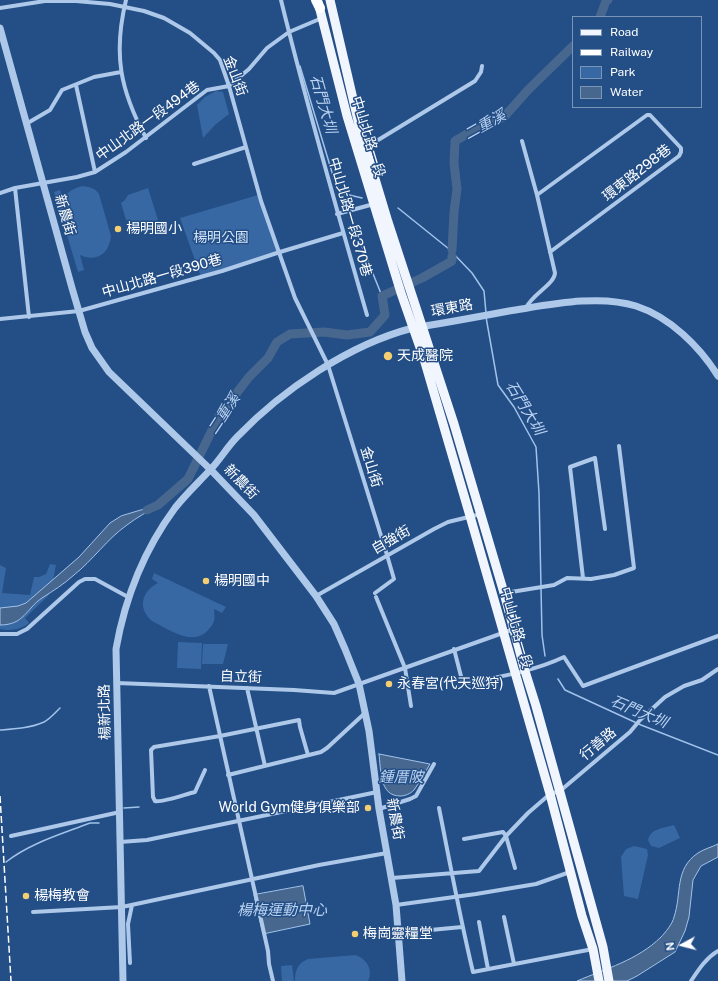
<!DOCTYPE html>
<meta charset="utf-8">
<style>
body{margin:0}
#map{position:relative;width:718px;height:981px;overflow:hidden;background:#234e86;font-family:"Public Sans",sans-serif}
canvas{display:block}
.legend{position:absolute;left:572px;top:16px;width:130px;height:92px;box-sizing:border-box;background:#234e86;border:1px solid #7b95b6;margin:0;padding:5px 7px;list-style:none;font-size:12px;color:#fff}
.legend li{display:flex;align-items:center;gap:8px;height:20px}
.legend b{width:20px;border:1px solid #7b95b6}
.north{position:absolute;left:662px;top:925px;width:40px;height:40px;-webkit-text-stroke:3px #234e86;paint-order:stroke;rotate:263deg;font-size:11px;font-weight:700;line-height:16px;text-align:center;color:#fff}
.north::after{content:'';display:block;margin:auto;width:14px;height:18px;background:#fff;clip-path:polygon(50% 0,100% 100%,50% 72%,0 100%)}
</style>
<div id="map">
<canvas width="718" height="981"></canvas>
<ul class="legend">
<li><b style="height:5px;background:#f0f5fe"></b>Road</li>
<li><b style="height:5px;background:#fff"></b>Railway</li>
<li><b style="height:11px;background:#3768a3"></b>Park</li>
<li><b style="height:11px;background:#48678f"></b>Water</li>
</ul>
<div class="north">N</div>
</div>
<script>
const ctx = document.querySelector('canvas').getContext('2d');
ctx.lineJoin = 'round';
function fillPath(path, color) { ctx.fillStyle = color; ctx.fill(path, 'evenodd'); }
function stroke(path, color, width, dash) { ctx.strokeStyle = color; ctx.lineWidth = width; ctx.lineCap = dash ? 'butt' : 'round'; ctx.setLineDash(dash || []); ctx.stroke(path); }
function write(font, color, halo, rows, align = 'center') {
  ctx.font = font + ' "Public Sans","Noto Sans TC",sans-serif'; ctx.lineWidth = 3; ctx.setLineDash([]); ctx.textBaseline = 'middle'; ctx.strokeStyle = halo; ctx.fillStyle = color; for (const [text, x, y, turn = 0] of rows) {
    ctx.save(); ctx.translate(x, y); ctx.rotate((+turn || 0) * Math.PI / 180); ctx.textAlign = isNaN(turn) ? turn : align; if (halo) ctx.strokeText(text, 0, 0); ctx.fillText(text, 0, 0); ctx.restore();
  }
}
const green = new Path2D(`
 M216 91 223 92 229 114 215 125 203 138 197 105 205 97Z
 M83 186C90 187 95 188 99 194L111 236C109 255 96 262 80 255L84 270 78 272 54 192 60 190 63 199C68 191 74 188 83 186Z
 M148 188 158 220 136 226 131 221 126 220 121 203 125 200 128 195Z
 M258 195 280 252 201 277 180 218Z
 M50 564 56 565 51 590 48 596 25 618 29 623C20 630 11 631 0 629V565L6 568 2 593 30 595 34 577H39L46 574Z
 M154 573 226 607 222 613 214 609C215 618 215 623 209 629 194 648 168 629 152 621 137 608 142 591 158 583L152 579Z
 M178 642 202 643 201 669 177 668Z
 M203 644H228L223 664H202Z
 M674 825 680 838 659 848 651 846 648 840C651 828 664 828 674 825Z
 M634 846 647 849 648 855 638 899 624 896 621 857 626 849Z
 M355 955C366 958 374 970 368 981H295C295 970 298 963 308 959Z
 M292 965 294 981H282L281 966Z`);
const water = new Path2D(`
 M158 505C148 512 137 517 127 525 107 539 93 560 74 575 64 584 53 591 42 598 26 609 24 625 0 625V608L18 606 26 603 79 557 110 523 121 516Z
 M379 754 430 764C425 772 420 782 414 790 410 794 405 796 400 796 379 796 381 769 379 754Z
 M718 844V857L701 866 693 880 689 917 685 931 675 952 637 976 627 981H577C605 969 638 960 661 937 665 933 673 923 674 917 682 894 674 869 698 853 704 849 712 847 718 844Z
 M303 886 310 924 263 934 254 895Z`);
const stream = new Path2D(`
 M300 66 334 179 341 193 362 198
 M398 208 449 249 472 273 484 291 486 313
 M351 216 357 234 382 296
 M486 317 498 385 514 407 536 447 539 493 542 635 545 656
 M558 679 565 690 641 725 718 755
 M0 730C14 729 31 728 44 722 50 719 55 713 60 708
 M124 808 139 807
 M6 862C30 843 62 834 90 823H99`);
const river = new Path2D(`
 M600 17 606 1 608 0
 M452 250 454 212 457 189 454 163 455 141 467 134 504 117 528 90 573 46
 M147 510 158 505 188 479 219 416 249 377 268 358 277 342 290 334 324 332 347 335 370 332 385 315 382 296 422 278 452 261V256`);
const minor = new Path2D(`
 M126 0C113 54 120 90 146 138
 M281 0C307 106 337 211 367 315
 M0 8 45 1H76L110 4 144 11 164 18 190 33 214 53 220 60 229 86 261 201 295 298 328 365 387 555 394 579 375 593
 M76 85 95 172
 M26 124 50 110 62 90 94 77 121 72
 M522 141 537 195 555 273C554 285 532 294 526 308
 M365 148 475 81 481 72 482 66
 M194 164 246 147
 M15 188 29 317
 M0 193 15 188 77 177 95 172 126 152 207 90 229 86 249 69 267 48 289 32 322 18
 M537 195 647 115H650L681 148V152L679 156 550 252
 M337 214 374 204
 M0 319 79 311 222 271 280 252 343 233
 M583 578 570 467 595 458 605 529
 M505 593 554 585 567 578 591 579 614 575 634 568 619 446
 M316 596 434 529 448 522 481 514
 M376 597 405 668 411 706
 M0 634H17L27 629 79 582 85 579H95L128 597
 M454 649 463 684C497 677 532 672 564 657L583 686 718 636
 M117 683 294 690 334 693 514 629
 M209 686 268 951 269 964 273 981
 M247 688 265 766
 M205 770 195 792C186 794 162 803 155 801L153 797 151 750 154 747 220 736 299 720 300 727 308 755
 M228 775 321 752 327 748 365 713
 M439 808C450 863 460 918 473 972L593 949
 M379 809 410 799 416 796 434 764
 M11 836 120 812
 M464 839 503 832 506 836 515 868
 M120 842 147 840 377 792
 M392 878 479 871 506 836 528 813 550 794 560 791 605 753 630 732 640 720 665 697 684 686 702 680 718 669
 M396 905 476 894 536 884 570 872
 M33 912 122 907 319 865 387 853
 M504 917 514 964
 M479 922 488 969
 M399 933 462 927
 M130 963 128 924 132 905
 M691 981C699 969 706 958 718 951`);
const tertiary = new Path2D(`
 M0 28 72 288 85 332 92 348 109 372 211 470 254 515 316 596 334 624 345 649 359 684 369 731 379 809 396 905 402 981
 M123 981 116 649C125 598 144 550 175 508 186 494 198 483 210 470 220 460 227 447 237 437 282 390 350 344 413 328 445 323 477 317 509 311 548 305 598 294 636 306 670 317 700 347 718 376`);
const primary = new Path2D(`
 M330 0 360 129 388 222 454 424 504 593 525 671 536 706 603 947 609 981
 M318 2 347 116 401 293 424 359 470 516 550 794 582 916 593 949 599 981`);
const motorway = new Path2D(`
 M316 0 320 8`);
const rail = new Path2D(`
 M0 796 11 981`);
const markers = [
 [118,229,4,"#f4ce70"],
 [388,356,5,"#f4ce70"],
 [206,581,4,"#f4ce70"],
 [389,684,4,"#f4ce70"],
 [368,808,4,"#f4ce70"],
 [26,896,4,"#f4ce70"],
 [355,934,4,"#f4ce70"]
];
const streetNames = [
 ["金山街",235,76,69],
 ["中山北路一段494巷",148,121,-36],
 ["中山北路一段",368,137,73],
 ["環東路298巷",637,173,-38],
 ["新農街",65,215,74],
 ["中山北路一段370巷",350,217,74],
 ["中山北路一段390巷",162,276,-16],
 ["環東路",452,308,-10],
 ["金山街",371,467,73],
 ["新農街",241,482,46],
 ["自強街",391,540,-30],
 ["中山北路一段",516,628,74],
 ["自立街",241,677,2],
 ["楊新北路",105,712,-91],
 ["行善路",598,744,-40],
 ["新農街",395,819,80]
];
const poiNames = [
 ["楊明國小",126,229],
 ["天成醫院",397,356],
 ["楊明國中",214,581],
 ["永春宮(代天巡狩)",397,684],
 ["World Gym健身俱樂部",360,808,"right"],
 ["楊梅教會",34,896],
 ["梅崗靈糧堂",363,934]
];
const parkNames = [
 ["楊明公園",221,238]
];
const waterNames = [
 ["石門大圳",323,104,74],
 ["二重溪",485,125,-29],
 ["石門大圳",525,408,59],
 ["二重溪",224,414,-57],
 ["石門大圳",639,712,23],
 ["鍾厝陂",401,777],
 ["楊梅運動中心",282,910]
];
fillPath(green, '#3768a3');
fillPath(water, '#48678f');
stroke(water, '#a1c3ea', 1);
stroke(stream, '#a1c3ea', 1.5);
stroke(river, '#48678f', 9);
stroke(minor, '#adc8e9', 4);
stroke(tertiary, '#adc8e9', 7);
stroke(primary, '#f0f5fe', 9);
stroke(motorway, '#fff', 10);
stroke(rail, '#fff', 1.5, [7, 3]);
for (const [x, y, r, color] of markers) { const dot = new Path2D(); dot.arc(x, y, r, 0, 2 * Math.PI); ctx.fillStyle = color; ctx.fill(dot); stroke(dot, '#234e86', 1.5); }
write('14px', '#fff', '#234e86', streetNames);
write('14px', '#fff', '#234e86', poiNames, 'left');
write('14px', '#d1e2f7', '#234e86', parkNames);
write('italic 15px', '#b9d2f0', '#234e86', waterNames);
</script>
